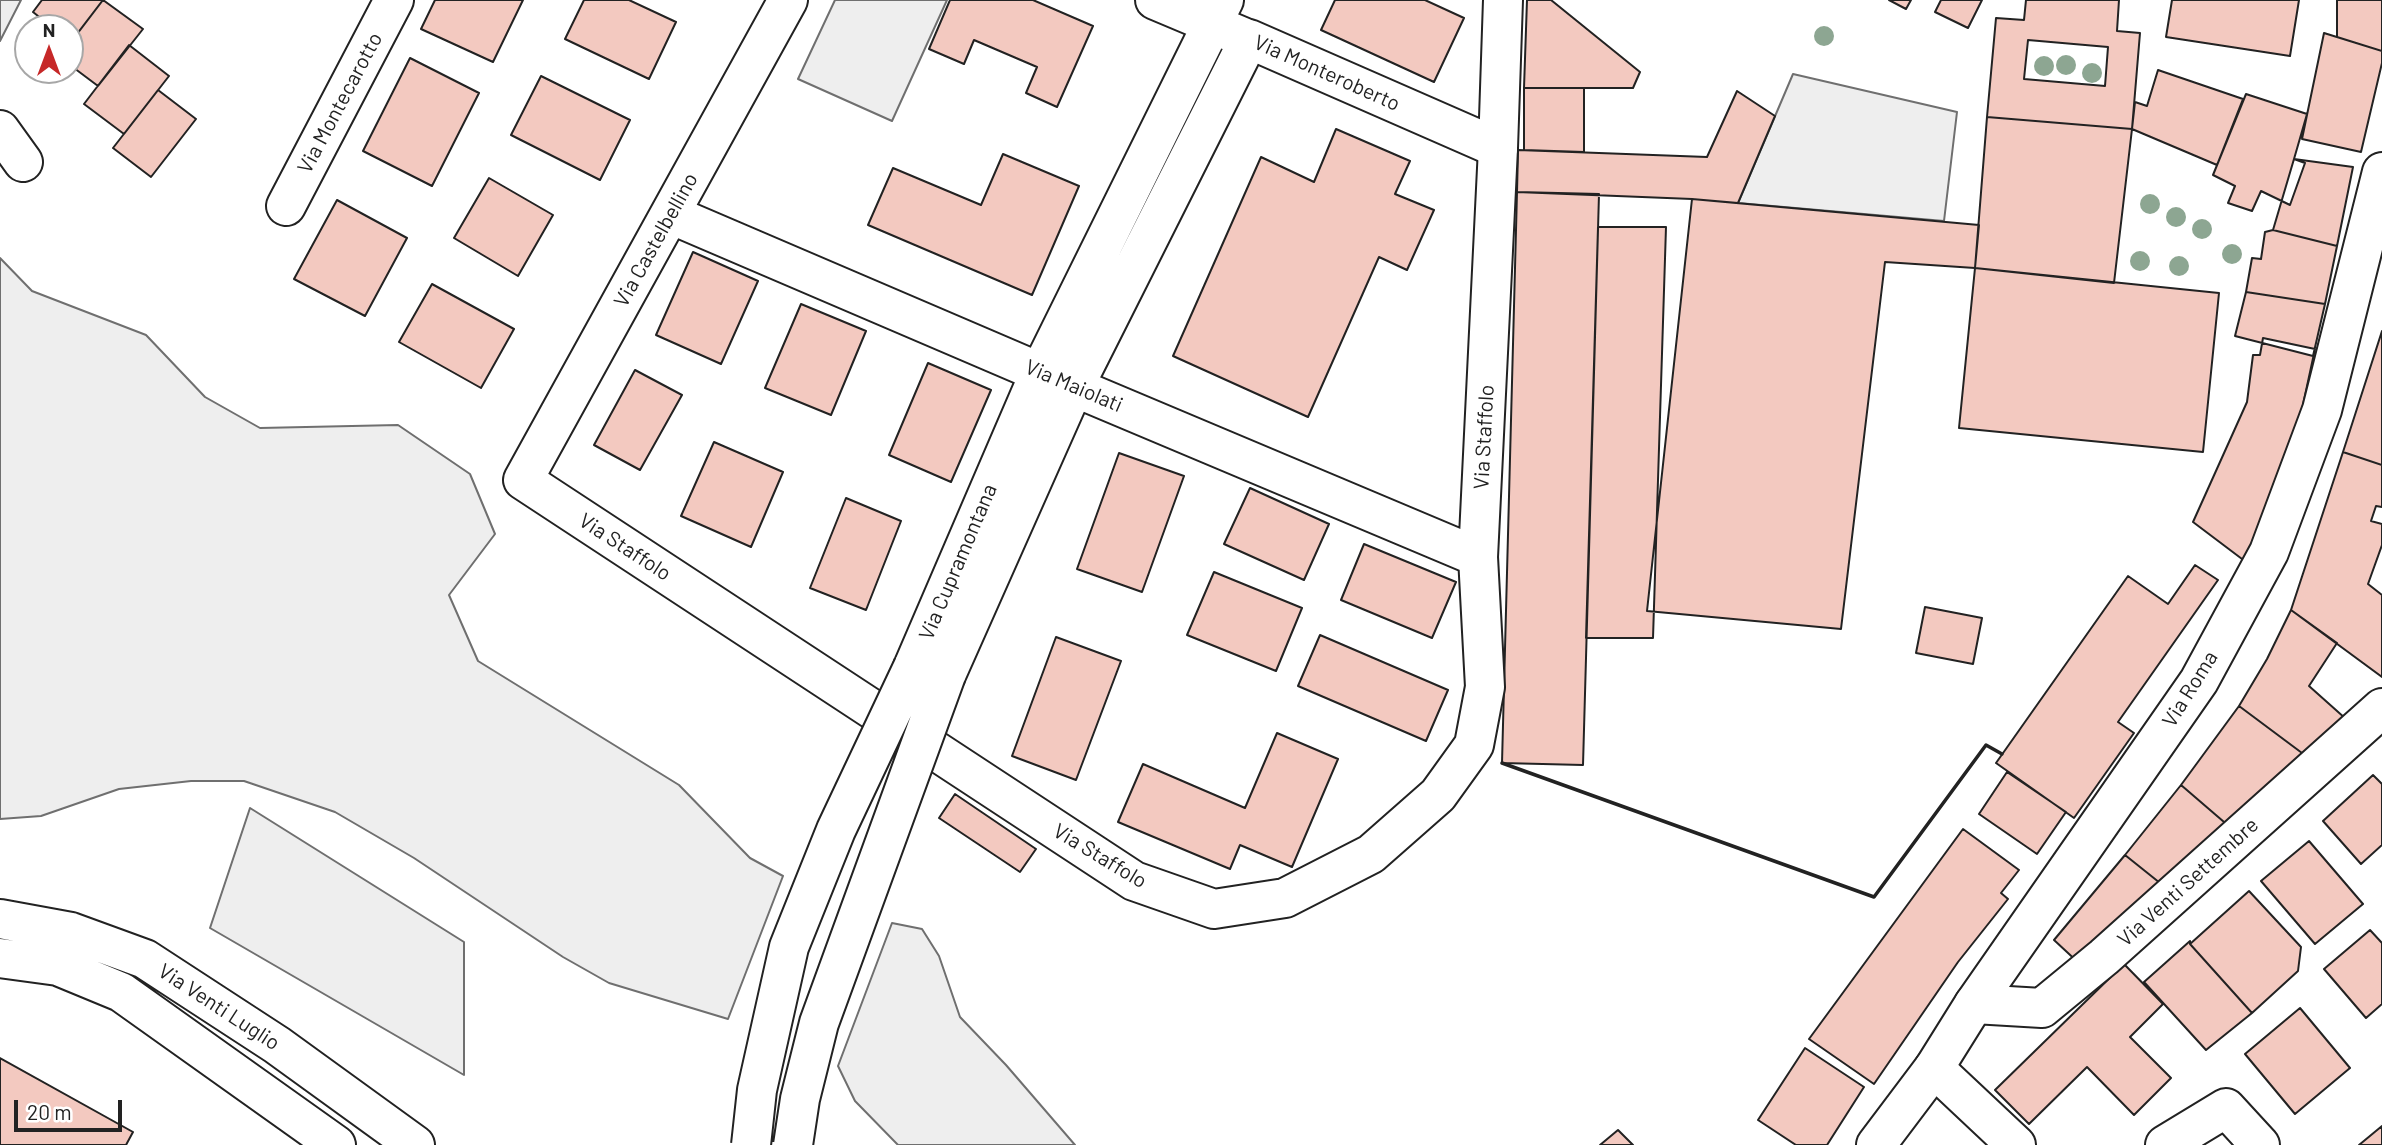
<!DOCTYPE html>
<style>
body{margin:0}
#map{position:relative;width:2382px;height:1145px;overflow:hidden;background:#fff;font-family:Barlow,sans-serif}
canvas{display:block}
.north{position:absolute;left:14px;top:14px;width:70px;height:70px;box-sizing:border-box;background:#fff;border:2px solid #a7a7a7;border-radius:50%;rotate:0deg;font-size:19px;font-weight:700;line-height:28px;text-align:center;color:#222}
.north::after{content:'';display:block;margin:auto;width:24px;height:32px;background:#c62828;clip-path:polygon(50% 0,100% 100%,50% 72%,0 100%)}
.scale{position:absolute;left:14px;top:1100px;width:108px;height:32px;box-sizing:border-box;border:4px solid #222;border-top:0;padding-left:9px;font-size:21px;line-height:24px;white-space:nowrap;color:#222;-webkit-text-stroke:5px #fff;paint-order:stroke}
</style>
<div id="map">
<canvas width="2382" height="1145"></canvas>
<div class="north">N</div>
<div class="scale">20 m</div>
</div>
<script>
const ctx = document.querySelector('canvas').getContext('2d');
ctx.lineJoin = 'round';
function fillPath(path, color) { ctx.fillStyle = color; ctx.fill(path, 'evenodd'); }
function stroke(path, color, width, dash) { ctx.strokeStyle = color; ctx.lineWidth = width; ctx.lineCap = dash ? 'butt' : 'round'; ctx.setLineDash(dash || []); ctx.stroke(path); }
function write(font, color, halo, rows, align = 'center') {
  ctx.font = font + ' Barlow,sans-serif'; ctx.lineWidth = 5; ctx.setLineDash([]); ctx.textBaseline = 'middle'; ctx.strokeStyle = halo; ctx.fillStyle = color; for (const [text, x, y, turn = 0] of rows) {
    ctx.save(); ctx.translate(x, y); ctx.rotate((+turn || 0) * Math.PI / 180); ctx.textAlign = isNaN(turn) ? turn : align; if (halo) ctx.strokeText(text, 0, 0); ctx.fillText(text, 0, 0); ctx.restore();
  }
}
const green = new Path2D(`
 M0 0H21L0 41Z
 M835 0H947L892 121 798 79Z
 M1793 74 1957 112 1944 221 1738 203Z
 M0 258 32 291 146 335 205 397 260 428 398 425 470 474 495 534 449 595 478 661 679 785 750 858 783 876 728 1019 609 983 563 957 414 858 335 812 244 781H191L119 789 41 816 0 819Z
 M250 808 464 942V1075L210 928Z
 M892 923 922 929 939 956 960 1017 1006 1065 1075 1145H898L855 1101 838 1066Z`);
const building = new Path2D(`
 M42 0H103L71 42 70 28H53L33 12Z
 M103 0 143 29 98 86 70 65V43Z
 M435 0H523L493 62 421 29Z
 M584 0H629L676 22 649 79 565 39Z
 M950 0H1033L1093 26 1057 107 1026 93 1037 67 974 40 964 64 929 49Z
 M1335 0H1425L1464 18 1434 82 1321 30Z
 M1527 0H1551L1640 72 1633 88H1524Z
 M1889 0H1911L1906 9Z
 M1941 0H1982L1968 28 1935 12Z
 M2026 0H2119L2117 31 2140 33 2132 129 1987 117 1996 18 2024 20ZM2028 40 2108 47 2105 86 2024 79Z
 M2172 0H2299L2290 56 2166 37Z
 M2337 0H2382V51L2337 37Z
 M2324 33 2382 51V63L2361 152 2302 139Z
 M129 45 169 76 124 134 84 104Z
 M410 58 479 93 432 186 363 151Z
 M2158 70 2243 99 2217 165 2132 129 2135 102 2147 106Z
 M541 76 630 120 600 180 511 135Z
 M1524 88H1584V152L1524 150Z
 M158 90 196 119 151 177 113 148Z
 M1737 91 1775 116 1738 203 1692 199 1517 192 1518 150 1707 157Z
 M2246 94 2307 114 2294 159 2305 163 2290 205 2261 191 2252 211 2228 203 2235 186 2213 175Z
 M1987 117 2132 129 2114 283 1975 268Z
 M1336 129 1410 161 1395 194 1434 210 1407 270 1379 257 1308 417 1173 356 1261 157 1314 182Z
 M1003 154 1079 186 1032 295 868 225 893 168 981 205Z
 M2294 159 2353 167 2337 246 2273 230Z
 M489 178 553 215 518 276 454 238Z
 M1517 192 1599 194 1583 765 1502 763Z
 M1692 199 1979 225 1975 268 1885 262 1841 629 1647 611Z
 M337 200 407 238 365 316 294 279Z
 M1598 227H1666L1653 638H1586Z
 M2273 230 2337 246 2325 304 2246 292 2252 258 2261 259 2265 232Z
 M693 252 758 281 721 364 656 335Z
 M1975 268 2219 293 2203 452 1959 428Z
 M432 284 514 329 481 388 399 342Z
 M2246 292 2325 304 2313 356 2235 336Z
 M801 304 866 331 831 415 765 388Z
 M2382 331V465L2343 452Z
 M2263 338 2315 349 2301 414 2246 562 2193 522 2247 402 2253 355H2260Z
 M928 363 991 390 951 482 889 455Z
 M635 370 682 395 640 470 594 445Z
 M714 442 783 472 751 547 681 516Z
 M2343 452 2382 465V507L2376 506 2371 521 2382 524V545L2368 584 2382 595V677L2291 610Z
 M1119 453 1184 476 1142 592 1077 569Z
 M1250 488 1329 524 1304 580 1224 544Z
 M846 498 901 521 866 610 810 588Z
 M1364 544 1456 582 1432 638 1341 600Z
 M2195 565 2218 580 2118 722 2134 733 2074 818 1996 763 2128 576 2168 604Z
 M1214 572 1302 608 1276 671 1187 635Z
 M1925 607 1982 618 1973 664 1916 653Z
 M2291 610 2337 643 2309 686 2346 719 2306 756 2239 706 2267 659Z
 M1320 635 1448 690 1426 741 1298 686Z
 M1056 637 1121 661 1076 780 1012 756Z
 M2239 706 2306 756 2231 828 2181 785Z
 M1277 733 1338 759 1292 867 1240 845 1230 869 1118 822 1143 764 1245 808Z
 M2007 772 2066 812 2037 854 1979 814Z
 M2373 775 2382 784V845L2361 864 2323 821Z
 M2181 785 2231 828 2165 887 2125 855Z
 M955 794 1036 849 1020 872 939 818Z
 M1963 829 2019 870 2001 893 2008 899 1958 962 1874 1084 1809 1039Z
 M2309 841 2363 904 2315 944 2261 881Z
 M2125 855 2165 887 2082 966 2054 940Z
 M2249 891 2301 947 2298 971 2252 1013 2190 944Z
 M2370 930 2382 943V1004L2366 1018 2324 969Z
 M2190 941V944L2252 1013 2206 1050 2144 982Z
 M2124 964 2163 1004 2130 1037 2171 1078 2134 1115 2087 1067 2029 1124 1995 1090Z
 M2300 1008 2350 1068 2295 1114 2245 1054Z
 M1805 1048 1864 1087 1827 1145H1796L1758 1120Z
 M0 1058 133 1132 126 1145H0Z
 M2382 1126V1145H2359Z
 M1618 1130 1633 1145H1600Z`);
const minor = new Path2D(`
 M788 0 523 480 1134 881 1214 909 1285 898 1371 854 1438 795 1474 745 1485 687 1478 557 1498 148
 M1155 0 1243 37
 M0 130 23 162
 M286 206 394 0
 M670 214 1074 387 1478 557
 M0 919 71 932 145 959 277 1045 415 1145
 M0 958 58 966 121 992 336 1145
 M1974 1004 2042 1008 2104 957 2382 708
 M1934 1068 2016 1145
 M2165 1145 2226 1108 2260 1145`);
const major = new Path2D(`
 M913 667 1040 372 1224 0
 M946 675 1074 387 1249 39 1498 148 1503 0
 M1876 1145 1934 1068 1974 1004 2199 681 2269 552 2322 410 2382 172`);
const majorBridge = new Path2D(`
 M751 1145 757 1090 789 947 836 830 913 667
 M793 1145 800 1099 819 1023 946 675`);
const wall = new Path2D(`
 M1502 763 1874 897 1986 745 2002 754`);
const trees = [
 [1824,36],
 [2066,65],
 [2044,66],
 [2092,73],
 [2150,204],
 [2176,217],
 [2202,229],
 [2232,254],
 [2140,261],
 [2179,266]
];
const streetNames = [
 ["Via Monteroberto",1327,73,24],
 ["Via Montecarotto",340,103,-62],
 ["Via Castelbellino",656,240,-61],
 ["Via Maiolati",1074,386,23],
 ["Via Staffolo",1484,437,-87],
 ["Via Staffolo",625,547,33],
 ["Via Cupramontana",958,562,-67],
 ["Via Roma",2190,689,-58],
 ["Via Staffolo",1100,856,31],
 ["Via Venti Settembre",2188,882,-42],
 ["Via Venti Luglio",219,1007,33]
];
fillPath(green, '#eee');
stroke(green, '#6f6f6f', 2);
fillPath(building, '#f3c9c0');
stroke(building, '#222', 2);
stroke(minor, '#222', 42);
stroke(major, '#222', 42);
stroke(minor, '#fff', 38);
stroke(major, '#fff', 38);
stroke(majorBridge, '#222', 42, []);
stroke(majorBridge, '#fff', 38);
stroke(wall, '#222', 3.5);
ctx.fillStyle = '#8da692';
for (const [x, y] of trees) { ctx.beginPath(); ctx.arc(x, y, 10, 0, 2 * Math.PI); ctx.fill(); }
write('21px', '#222', '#fff', streetNames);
</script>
